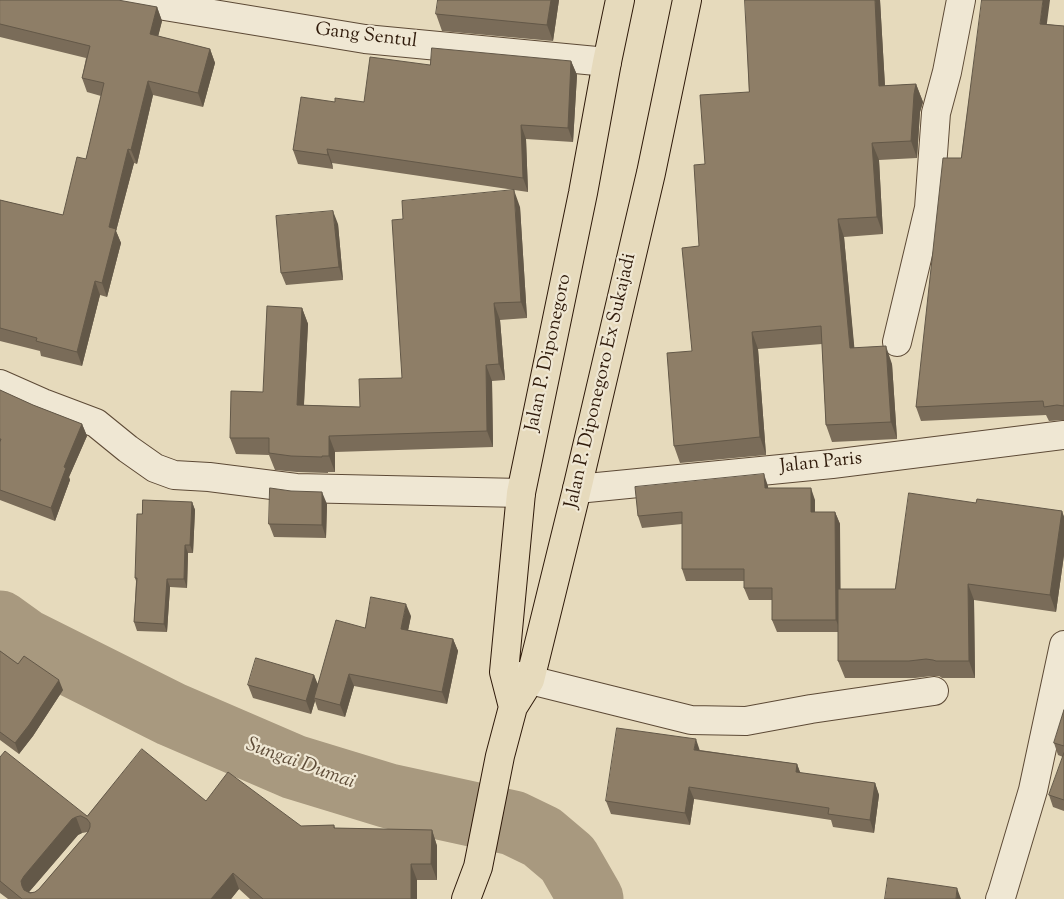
<!DOCTYPE html>
<style>
body{margin:0}
canvas{display:block;background:#e6dabc}
</style>
<canvas width="1064" height="899"></canvas>
<script>
const ctx = document.querySelector('canvas').getContext('2d');
ctx.lineJoin = 'round';
function stroke(path, color, width, dash) { ctx.strokeStyle = color; ctx.lineWidth = width; ctx.lineCap = dash ? 'butt' : 'round'; ctx.setLineDash(dash || []); ctx.stroke(path); }
function fillPath(path, color) { ctx.fillStyle = color; ctx.fill(path, 'evenodd'); }
function write(font, color, halo, rows, align = 'center') {
  ctx.font = font + ' "Sorts Mill Goudy",serif'; ctx.lineWidth = 4.5; ctx.setLineDash([]); ctx.textBaseline = 'middle'; ctx.strokeStyle = halo; ctx.fillStyle = color; for (const [text, x, y, turn = 0] of rows) {
    ctx.save(); ctx.translate(x, y); ctx.rotate((+turn || 0) * Math.PI / 180); ctx.textAlign = isNaN(turn) ? turn : align; if (halo) ctx.strokeText(text, 0, 0); ctx.fillText(text, 0, 0); ctx.restore();
  }
}
const river = new Path2D(`
 M0 623 25 641 171 714 294 767 389 796 513 823 542 837 568 859 591 899`);
const minor = new Path2D(`
 M128 0 365 39 607 62
 M897 342 929 208 936 113 947 72 961 0
 M0 384 43 403 96 423 128 449 155 468 174 475 209 477 296 488 521 493
 M577 489 832 464 1064 435
 M507 673 530 680 691 720 746 721 811 709 934 691
 M1000 899 1002 894 1033 790 1064 645`);
const primary = new Path2D(`
 M513 707 504 672 521 493 583 193 607 62 620 0
 M466 899 478 867 500 756 513 707 530 680 577 489 651 173 687 0`);
const wall = new Path2D(`
 M0 0 120 1 157 7 162 21 158 36 210 49 215 63 203 107 153 95 137 164 134 163 116 231 121 243 107 297 100 295 82 366 41 356 40 351 0 341V200L63 215 86 159 101 96 87 92 82 78 86 58 0 37Z
 M559 0 553 41 442 31 436 14Z
 M880 0 885 86 916 84 923 102 920 112 917 158 879 160 883 234 844 237 854 348 892 364 897 439 832 442 826 425 822 344 758 349 766 455 680 463 674 446 692 351 705 164 749 92Z
 M1046 24 1064 26V420L1049 421 1046 415 921 421 916 407 961 158Z
 M571 61 577 75 573 142 526 139 528 192 332 163 333 169 298 164 293 150 335 102H364L430 65Z
 M520 207 527 318 500 320 505 380 492 381 493 447 335 452V472H328V473L297 472 275 470 269 455 236 454 230 438 263 392 302 308 308 324 304 405 360 407 402 378Z
 M338 224 343 280 286 285 281 273Z
 M0 390 33 405 82 424 87 436 69 477 70 480 55 521 0 500Z
 M768 486V488L815 500V512H835L840 524V589H895L976 503 1062 511 1064 517V555L1056 612 974 600 975 678H942L939 676H932L915 678H845L838 661V632H777L772 620V600H749L744 588V581H686L682 569V524L642 528 638 516Z
 M192 502 195 510 193 553H188L187 588 170 587 167 632 137 631 134 622 136 581 135 578 142 514Z
 M327 504 326 538 274 537 269 524Z
 M411 616 408 630 453 639 458 651 447 704 354 686 345 717 318 710 315 701 311 714 253 698 248 685 314 675 317 684 365 628Z
 M0 651 18 664 63 690 33 736 19 754 0 740Z
 M1064 710V811L1053 807 1049 795 1063 757 1058 755 1054 743Z
 M700 750 797 764 800 773 875 783 879 795 874 833 833 827 831 820 694 799 690 825 611 814 606 801Z
 M0 757 87 816 206 801 301 826 334 825 335 828 432 830 437 846V880H417V899H250L239 889 231 899H8L0 893ZM88 832 39 889 35 892H29L78 835 82 833Z`);
const shadedWall = new Path2D(`
 M551 0H559L553 41 547 25Z
 M875 0H880L886 104 879 86Z
 M1043 0H1050L1045 38 1040 24Z
 M157 7 162 21 155 49 150 34Z
 M210 49 215 63 203 107 198 93Z
 M571 61 577 75 573 142 568 128Z
 M148 81 153 95 137 164 131 150Z
 M916 84 923 102 920 112 917 158 911 141 914 94Z
 M521 125 526 139 528 192 523 178Z
 M872 143 879 160 883 234 877 217Z
 M128 149 134 163 116 231 121 243 107 297 102 283 109 227Z
 M327 149 332 163 333 169 328 155Z
 M514 190 520 207 527 318 521 302Z
 M333 211 338 224 343 280 339 267Z
 M838 219 844 237 856 365 850 348Z
 M95 281 100 295 82 366 77 352Z
 M494 303 500 320 505 380 499 364Z
 M302 308 308 324 303 421 297 405Z
 M752 332 758 349 766 455 760 437Z
 M886 346 892 364 897 439 891 422Z
 M486 365 492 381 493 447 487 431Z
 M82 424 87 436 69 477 70 480 55 521 51 508 64 467Z
 M329 436 335 452V472L329 456Z
 M764 474 768 486 769 500 765 488Z
 M811 488 815 500V524L811 512Z
 M322 492 327 504 326 538 322 525Z
 M192 502 195 510 193 553 190 545Z
 M1062 511 1064 517V555L1056 612 1050 595Z
 M835 512 840 524 841 632 836 620Z
 M185 545 188 553 187 588 184 579Z
 M167 579 170 587 167 632 164 624Z
 M968 584 974 600 975 678 969 661Z
 M406 604 411 616 406 641 401 629Z
 M453 639 458 651 447 704 442 692Z
 M349 674 354 686 345 717 340 705Z
 M314 675 319 687 314 698 315 701 311 714 306 701Z
 M59 680 63 690 33 736 19 754 15 743Z
 M696 739 700 751 694 750Z
 M797 764 802 777 796 772Z
 M875 783 879 795 874 833 870 820Z
 M689 787 694 799 690 825 685 813Z
 M76 817 82 833 78 835 29 892 27 898 22 886 21 881 24 876 72 819Z
 M432 830 437 846V880L431 864Z
 M411 864 417 880V899H411Z
 M233 873 239 889 231 899H211Z
 M957 888 961 899H956Z`);
const building = new Path2D(`
 M0 0H118L157 7 150 34 210 49 198 93 148 81 131 150 128 149 109 227 116 229 102 283 95 281 77 352 36 341 37 338 0 328V200L63 215 77 157 86 159 104 83 82 78 90 46 0 24Z
 M438 0H551L547 25 436 14Z
 M745 0H875L879 86 916 84 914 94 911 141 872 143 877 217 838 219 850 348 886 346 891 422 826 425 821 326 752 332 760 437 674 446 667 353 692 351 682 248 699 246 694 165 705 164 700 95 749 92Z
 M982 0H1043L1040 24 1064 26V406L1057 405 1044 407 1043 401 916 407 943 158H961Z
 M432 48 571 61 568 128 521 125 523 178 327 149 328 155 293 150 301 97 335 102V98L364 102 370 57 430 65Z
 M514 190 521 302 494 303 499 364 486 365 487 431 329 436V456H322V457L291 456 269 453V438H230L231 391 263 392 267 306 302 308 297 405 360 407 359 379 402 378 392 220 403 219 402 201Z
 M333 211 339 267 281 273 276 216Z
 M0 390 33 405 82 424 64 467 66 468 51 508 0 490V442L1 439H0Z
 M764 474 765 488H811V512H835L836 620H772V588H744V569H682V512L638 516 635 487Z
 M270 488 291 491 322 492V525L269 524Z
 M909 493 976 503 977 499 1062 511 1050 595 968 584 969 661H936L933 660 926 659 909 661H838V589H895Z
 M143 500 192 502 190 545H185L184 579H167L164 624 134 622 137 578H135L137 514H142Z
 M371 597 406 604 401 629 453 639 442 692 349 674 340 705 314 698 336 620 365 628Z
 M0 651 18 664 24 656 59 680 29 725 15 743 0 732Z
 M256 658 314 675 306 701 248 685Z
 M1064 710V746L1054 743Z
 M617 728 696 739 694 750 797 764 796 772 875 783 870 820 828 814 829 808 689 787 685 813 606 801Z
 M142 749 206 801 228 772 301 826 334 825V828L432 830 431 864H411V899H263L233 873 211 899H22L0 881V757L5 751 87 816ZM81 816 87 819 90 823V827L88 832 39 889 35 892 30 893 24 890 22 886 21 881 24 876 72 819 76 817Z
 M1064 753V800L1049 795Z
 M888 878 957 888 956 899H885Z`);
const streetNames = [
 ["Gang Sentul",366,37,7],
 ["Jalan P. Diponegoro",550,353,-78],
 ["Jalan P. Diponegoro Ex Sukajadi",602,381,-77],
 ["Jalan Paris",821,464,-6]
];
const waterNames = [
 ["Sungai Dumai",300,765,20]
];
stroke(river, '#a8997f', 65);
stroke(minor, '#5d4a36', 30);
stroke(primary, '#2f1a0a', 30);
stroke(minor, '#efe7d3', 28);
stroke(primary, '#e6dabc', 28);
fillPath(wall, '#7a6c59');
fillPath(shadedWall, '#635848');
fillPath(building, '#8e7e67');
stroke(building, '#635848', 1);
write('19px', '#2f1a0a', '#efe7d3', streetNames);
write('italic 20px', '#5f4d39', '#efe7d3', waterNames);
</script>
